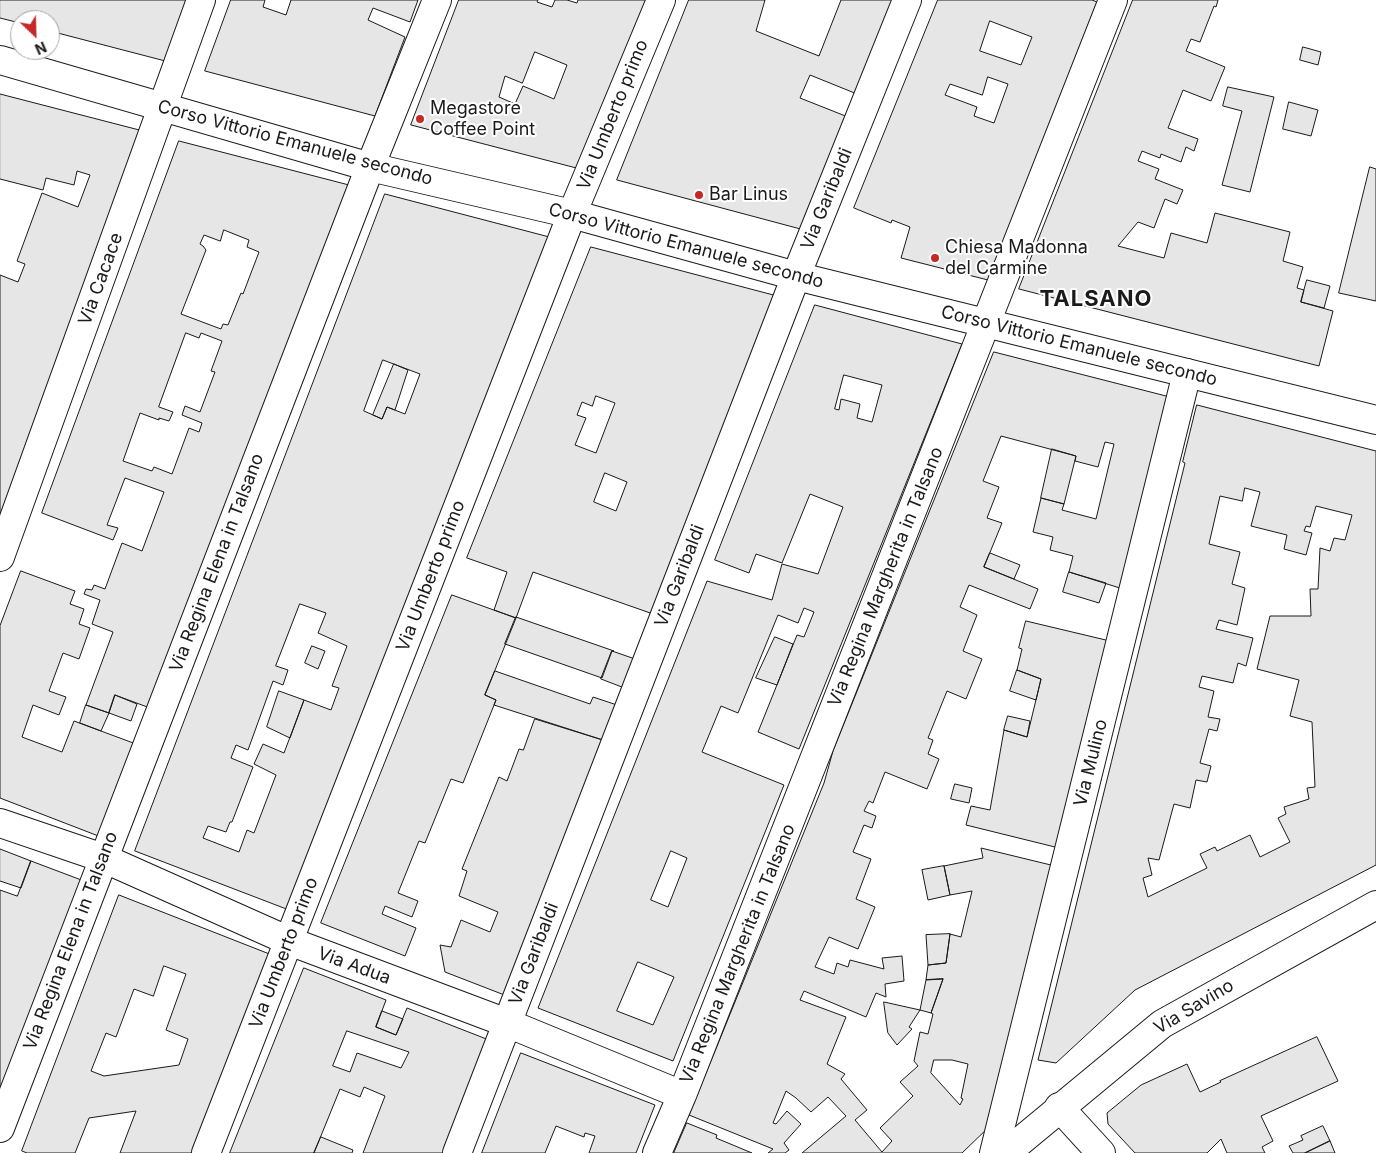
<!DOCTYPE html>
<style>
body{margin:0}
#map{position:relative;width:1376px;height:1153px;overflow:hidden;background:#fff;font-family:Inter,sans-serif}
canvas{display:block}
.north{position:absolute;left:10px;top:10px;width:50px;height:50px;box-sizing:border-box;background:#fff;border:1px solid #a3a3a3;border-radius:50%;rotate:156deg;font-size:14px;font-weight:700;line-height:20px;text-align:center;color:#1a1a1a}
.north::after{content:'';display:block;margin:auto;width:18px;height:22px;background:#c62828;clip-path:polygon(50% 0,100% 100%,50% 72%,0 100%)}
</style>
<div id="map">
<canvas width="1376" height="1153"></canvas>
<div class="north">N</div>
</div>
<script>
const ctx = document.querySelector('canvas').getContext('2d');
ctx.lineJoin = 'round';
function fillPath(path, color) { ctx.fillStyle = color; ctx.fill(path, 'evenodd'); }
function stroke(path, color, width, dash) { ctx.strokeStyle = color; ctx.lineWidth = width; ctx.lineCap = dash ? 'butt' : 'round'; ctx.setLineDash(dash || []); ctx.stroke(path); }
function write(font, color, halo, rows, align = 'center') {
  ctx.font = font + ' Inter,sans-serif'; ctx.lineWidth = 4; ctx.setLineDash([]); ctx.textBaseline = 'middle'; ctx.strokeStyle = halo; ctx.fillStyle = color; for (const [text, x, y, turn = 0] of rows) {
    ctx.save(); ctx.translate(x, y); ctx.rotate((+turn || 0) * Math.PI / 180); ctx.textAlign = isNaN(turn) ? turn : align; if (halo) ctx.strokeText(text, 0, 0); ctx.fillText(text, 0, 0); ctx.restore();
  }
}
const building = new Path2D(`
 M0 0H196L173 63 50 31V20H20V23L0 18Z
 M231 0H265L263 7 286 15 291 0H418L410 22 373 8 368 20 405 37 375 116 205 71Z
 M459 0H538L537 2 552 7 555 0H567L577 3 578 0H652L584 170 411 125ZM535 52 567 65 554 99 523 86 515 104 499 97 505 76 522 83Z
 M689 0H765L756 31 819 56 841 0H901L862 96 810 75 800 98 853 119 808 231 617 180Z
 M938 0H1092L1097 2 988 280 901 258 910 227 892 220 891 223 854 208ZM990 21 1032 37 1021 65 980 51ZM988 77 1008 84 994 123 974 116 977 107 945 95 950 84 982 95Z
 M1133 0H1218L1216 7 1214 6 1200 42 1191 39 1186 51 1225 67 1211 101 1183 90 1168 128 1198 139 1194 151 1186 147 1181 162 1161 154 1160 158 1142 151 1138 161 1159 169 1155 179 1183 190 1177 204 1165 199 1154 228 1138 222 1118 246 1164 258 1171 233 1207 243 1215 213 1290 232 1283 261 1303 267 1297 288 1304 290 1301 302 1333 311 1319 366 1019 289Z
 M1303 47 1321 52 1318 65 1300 60Z
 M1228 87 1274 97 1250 192 1222 185 1242 111 1223 106Z
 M0 94 147 132 0 530V275L18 282 25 264 17 261 42 193 78 207 90 175 77 171 74 185 46 178 43 190 0 179Z
 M1289 102 1318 110 1311 136 1283 129Z
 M179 141 349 185 150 708 115 695 109 713 86 705 113 632 92 624 100 600 84 594 86 589 92 590 94 585 105 589 122 543 142 551 164 492 125 478 107 525 118 528 113 540 42 513ZM224 230 249 240 247 247 259 252 243 294 241 293 228 325 223 324 221 329 181 314 206 250 203 246 200 244 204 235 220 241ZM186 333 199 338 201 333 222 341 211 371 215 372 200 412 185 406 182 415 202 423 199 432 189 428 172 474 154 467 152 471 123 461 140 413 159 420V418L169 421 173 412 159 407Z
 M1370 167 1376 169V301L1339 293Z
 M385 194 557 239 289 910 135 851ZM383 360 420 374 405 414 387 407 382 419 364 411ZM300 604 326 613 318 633 347 646 332 686 339 688 331 710 304 700 284 753 263 744 254 764 276 775 254 833 247 830 239 852 203 838 208 826 226 832 230 822H232L253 767 231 758 236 745 248 750 273 681 283 685 288 670 276 666Z
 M591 247 781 297 656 615 533 572 516 618 494 610 507 572 467 558ZM596 396 615 403 596 453 575 445 586 418 577 415 582 402 592 406ZM605 473 627 482 616 511 594 502Z
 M1307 280 1330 286 1324 308 1301 302Z
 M815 305 962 344 799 749 758 732 797 635 804 637 814 612 804 608 798 623 778 615 738 713 721 706 702 752 784 785 673 1061 538 1008 707 581 772 600 782 564 818 574 843 507 810 494 782 563 756 554 749 573 715 560ZM844 375 882 385 872 422 857 418 860 404 841 399 839 410 835 409ZM671 851 687 858 668 907 651 900ZM638 962 674 977 653 1025 617 1011Z
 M994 352 1170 397 1123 589 1069 572 1073 556 1050 550 1053 537 1033 532 1041 498 1064 504 1062 510 1096 519 1114 444 1105 442 1098 467 1075 461 1076 456 1001 436 983 481 999 487 987 518 1002 523 984 567 1038 589 1030 609 969 585 960 607 977 615 963 651 982 659 966 699 947 691 928 738 933 740 928 754 939 759 927 789 885 772 873 803 869 801 864 811 876 816 872 828 864 825 853 852 871 859 856 899 875 907 858 949 829 937 815 967 834 974 837 963 848 967 850 960 884 969 882 958 902 956 904 981 885 984 886 997 876 993 866 1017 804 991 800 1000 846 1017 827 1064 845 1074 841 1079 867 1110 855 1120 882 1152 892 1141 880 1128 913 1096 900 1082 918 1066 914 1061 920 1032 928 1034 933 1014 931 1013 943 979 926 980 928 965 946 963 950 934 961 937 972 891 950 895 944 866 983 858 981 848 1055 866 991 1125 962 1153H802L846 1116 828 1097 811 1112 796 1098 786 1091 773 1123 776 1124 787 1111 801 1124 784 1143 789 1150 785 1153H768L773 1149 689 1115 824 783 833 751ZM934 1060H952L968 1064 961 1098 963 1099 960 1105 931 1073Z
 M394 364 408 370 395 410 387 407 382 419 373 415Z
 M1197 405 1376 451V865L1135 990 1056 1063 1038 1060 1185 463 1183 462ZM1245 488 1260 492 1251 526 1287 535 1284 549 1306 555 1312 533 1304 531 1306 526 1310 527 1316 506 1352 515 1345 540 1334 538 1330 551 1320 548 1318 589H1310L1311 616H1270L1257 669 1299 680 1290 716 1312 722 1315 787 1307 788 1309 799 1284 807 1286 814 1278 818 1290 842 1260 857 1250 835 1217 851 1215 847 1200 854 1207 868 1148 897 1143 878 1152 875 1148 858 1159 860 1174 804 1190 808 1196 780 1207 782 1211 766 1200 763 1209 729 1217 731 1220 719 1208 717 1214 691 1199 687 1202 676 1233 683 1238 663 1246 666 1253 638 1216 629 1219 620 1237 625 1245 588 1232 584 1240 552 1209 544 1220 496 1242 501Z
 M1052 449 1076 456 1064 504 1041 498Z
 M990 553 1020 565 1014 579 984 567Z
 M21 571 75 591 70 604 84 609 79 624 90 628 79 659 63 653 49 691 66 697 59 715 33 705 22 737 62 752 74 721 136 744 101 837 0 798V626Z
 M1069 572 1106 583 1099 603 1063 592Z
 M452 595 516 618 485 695 496 700 463 783 451 779 425 843 419 841 398 893 418 901 412 917 385 906 382 914 416 928 405 956 321 923Z
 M516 617 614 651H612L602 678 505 644Z
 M1026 621 1110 641 1059 848 966 825 971 806 990 810 1004 730 1027 737 1041 679 1017 670 1022 649 1019 648Z
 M775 637 793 644 777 685 756 678Z
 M312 646 325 651 318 669 305 663Z
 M612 651 638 660 627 689 601 679Z
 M1017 670 1041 679 1036 700 1010 691Z
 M495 671 590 704 593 697 620 706 606 741 494 705 496 700 485 695Z
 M279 691 304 700 290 738 267 727Z
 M115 695 137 704 131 721 109 713Z
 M86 705 109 713 101 731 80 723Z
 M1008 716 1030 721 1027 737 1004 730Z
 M535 719 606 741 507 996 445 972 440 945 451 947 461 920 490 932 498 912 459 896 467 871 462 869 499 777 507 781 519 749 523 750Z
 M955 784 972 788 969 803 951 799Z
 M0 849 31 861 21 888 0 881Z
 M31 861 84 881 0 1103V890L17 896Z
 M944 866 950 895 928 900 922 870Z
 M119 895 272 955 192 1153H120L136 1111 89 1118 75 1153H27L22 1151ZM164 966 186 974 166 1030 188 1039 179 1065 104 1076 91 1071 106 1033 116 1037 134 989 153 996Z
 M950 934 946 963 928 965 926 935Z
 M304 968 386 1000 376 1027 396 1035 407 1008 489 1040 444 1153H363L385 1096 364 1087 360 1097 340 1089 314 1153H230ZM347 1031 409 1052 401 1068 357 1053 350 1072 333 1066Z
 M943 979 931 1013 920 1010 926 980Z
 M884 1002 920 1010 909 1027 912 1029 897 1045 888 1033Z
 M382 1011 403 1019 396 1035 376 1027Z
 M1317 1037 1338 1081 1261 1116 1273 1141 1262 1147 1265 1153H1227L1221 1139 1207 1153H1135L1108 1124 1107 1113 1141 1085 1187 1064 1200 1092 1221 1082 1220 1081Z
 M521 1053 655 1105 636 1153H589L595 1136 585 1133 584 1137 556 1126 545 1153H482Z
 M687 1123 717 1135 716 1138 752 1153H674Z
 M1323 1126 1330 1141 1305 1153H1293L1289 1146 1303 1140 1301 1136Z
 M321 1137 353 1150 352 1153H314Z
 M1330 1141 1335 1153H1305Z`);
const minor = new Path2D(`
 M0 557 201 0
 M0 823 103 858 289 941 507 1023 682 1095
 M1059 1107 1101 1153
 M0 1128 370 167 437 0
 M206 1153 572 214 661 0
 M457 1153 796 276 907 0
 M657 1153 682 1095 1113 0
 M994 1153 1187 373`);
const tertiary = new Path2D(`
 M0 60 370 167 572 214 796 276 1376 420
 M1006 1153 1162 1024 1376 905`);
const markers = [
 [420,119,5,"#c62828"],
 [699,195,5,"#c62828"],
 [935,258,5,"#c62828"]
];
const poiNames = [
 ["Megastore",430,109],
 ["Coffee Point",430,130],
 ["Bar Linus",709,195],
 ["Chiesa Madonna",945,248],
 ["del Carmine",945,269]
];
const streetNames = [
 ["Via Umberto primo",613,115,-68],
 ["Corso Vittorio Emanuele secondo",295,143,15],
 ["Via Garibaldi",827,199,-68],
 ["Corso Vittorio Emanuele secondo",686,246,15],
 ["Via Cacace",101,279,-70],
 ["Corso Vittorio Emanuele secondo",1079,346,14],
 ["Via Regina Elena in Talsano",217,563,-69],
 ["Via Umberto primo",431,576,-69],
 ["Via Garibaldi",680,576,-69],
 ["Via Regina Margherita in Talsano",886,577,-68],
 ["Via Mulino",1091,763,-76],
 ["Via Regina Elena in Talsano",71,941,-69],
 ["Via Umberto primo",284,953,-69],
 ["Via Garibaldi",534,954,-69],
 ["Via Regina Margherita in Talsano",738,954,-68],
 ["Via Adua",354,966,20],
 ["Via Savino",1194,1007,-31]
];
const districtNames = [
 ["TALSANO",1096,299]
];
fillPath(building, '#e6e6e6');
stroke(building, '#1a1a1a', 1);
stroke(minor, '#1a1a1a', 30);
stroke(tertiary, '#1a1a1a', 30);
stroke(minor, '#fff', 28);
stroke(tertiary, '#fff', 28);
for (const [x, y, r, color] of markers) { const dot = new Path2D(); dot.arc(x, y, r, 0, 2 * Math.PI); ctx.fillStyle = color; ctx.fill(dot); stroke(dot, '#fff', 2); }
write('18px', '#1a1a1a', '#fff', poiNames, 'left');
write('18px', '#1a1a1a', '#fff', streetNames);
ctx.letterSpacing = '1px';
write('bold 22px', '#1a1a1a', '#fff', districtNames);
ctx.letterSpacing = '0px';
</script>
